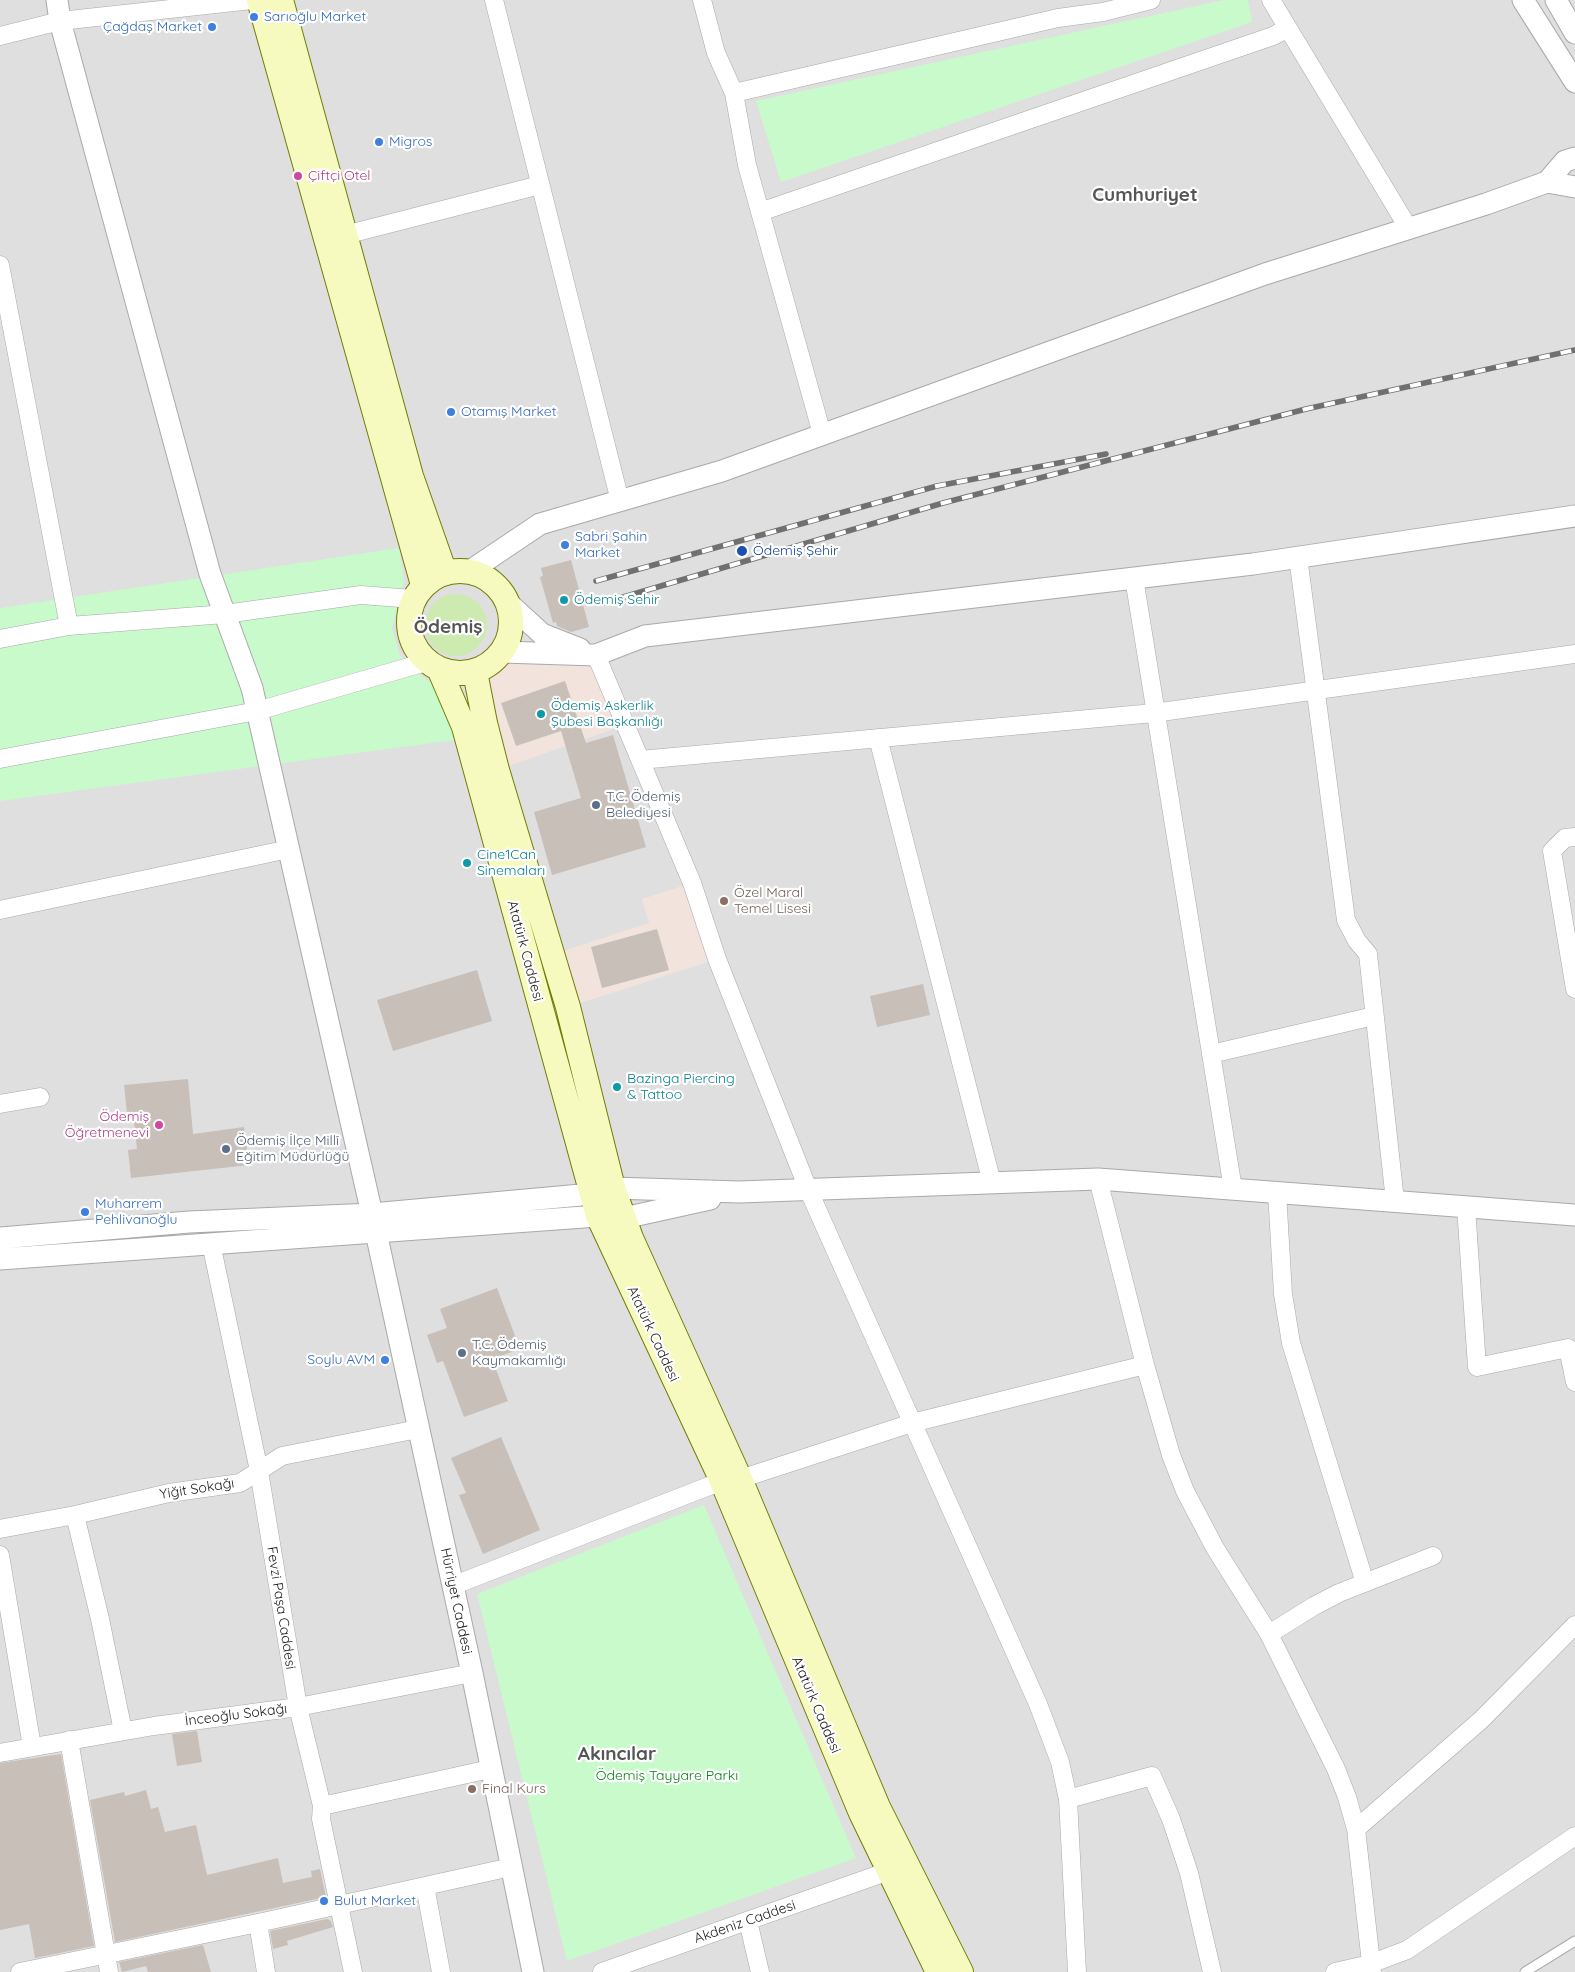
<!DOCTYPE html>
<meta charset="utf-8">
<style>
body{margin:0}
canvas{display:block;background:#f2efe9}
</style>
<canvas width="1575" height="1972"></canvas>
<script>
const ctx = document.querySelector('canvas').getContext('2d');
ctx.lineJoin = 'round';
function fillPath(path, color) { ctx.fillStyle = color; ctx.fill(path, 'evenodd'); }
function stroke(path, color, width, dash) { ctx.strokeStyle = color; ctx.lineWidth = width; ctx.lineCap = dash ? 'butt' : 'round'; ctx.setLineDash(dash || []); ctx.stroke(path); }
function write(font, color, halo, rows, align = 'center') {
  ctx.font = font + ' Quicksand,sans-serif'; ctx.lineWidth = 4.5; ctx.setLineDash([]); ctx.textBaseline = 'middle'; ctx.strokeStyle = halo; ctx.fillStyle = color; for (const [text, x, y, turn = 0] of rows) {
    ctx.save(); ctx.translate(x, y); ctx.rotate((+turn || 0) * Math.PI / 180); ctx.textAlign = isNaN(turn) ? turn : align; if (halo) ctx.strokeText(text, 0, 0); ctx.fillText(text, 0, 0); ctx.restore();
  }
}
const residential = new Path2D(`
 M0 0H1575V1972H0Z`);
const military = new Path2D(`
 M596 655 625 725 497 770 485 723 490 664Z
 M692 883 717 959 568 1007 551 955 649 923 642 899Z`);
const grass = new Path2D(`
 M425 625a31 31 0 1 1 62 0a31 31 0 1 1-62 0Z`);
const park = new Path2D(`
 M1224 0H1248L1252 22 781 182 756 101Z
 M399 548 404 582 392 628 400 655 419 675 441 689 455 740 0 801V608Z
 M704 1505 856 1858 567 1961 477 1594Z`);
const building = new Path2D(`
 M571 560 589 627 571 632 557 626 556 622 553 623 540 577 543 576 541 568Z
 M565 681 586 743 613 735 646 847 552 875 534 812 581 798 561 731 516 746 501 703Z
 M657 929 669 970 602 988 591 947Z
 M477 970 492 1021 393 1051 377 1000Z
 M923 984 930 1015 877 1027 870 996Z
 M188 1079 193 1134 244 1127 249 1165 131 1178 128 1150 137 1149 133 1113H127L124 1085Z
 M497 1288 520 1349 492 1359 508 1401 464 1417 443 1361 437 1363 427 1335 447 1328 440 1309Z
 M501 1437 540 1530 483 1554 459 1495 466 1493 451 1458Z
 M197 1731 202 1762 177 1766 172 1734Z
 M61 1754 94 1946 35 1958 29 1924 0 1930V1763Z
 M146 1790 151 1809 158 1807 165 1832 196 1825 207 1875 278 1858 283 1883 312 1877 311 1871 320 1869 326 1897 115 1942 90 1800 124 1792 125 1796Z
 M327 1919 331 1921 333 1927 287 1941 288 1945 273 1949 270 1931Z
 M203 1945 211 1972H148L146 1966 122 1972 119 1962Z`);
const service = new Path2D(`
 M1525 1972 1575 1941`);
const minor = new Path2D(`
 M494 0 620 501
 M702 0 716 53 734 93 747 165 822 434
 M1271 0 1409 229
 M0 36 60 21 252 0
 M734 93 1058 18 1103 12 1151 0
 M760 212 1273 36 1288 28
 M345 235 540 185
 M0 265 69 626
 M1298 557 1346 920 1357 941 1368 954 1395 1201
 M1134 578 1233 1189
 M0 639 69 626 225 614 361 595 413 599
 M596 655 692 883 717 959 808 1189 1038 1704 1060 1762 1068 1799 1077 1972
 M878 738 992 1183
 M0 759 257 711 426 662
 M640 760 1154 713 1575 654
 M1575 837 1565 838 1552 851 1575 989
 M0 910 289 849
 M1211 1054 1374 1016
 M0 1104 40 1097
 M1098 1179 1145 1365 1171 1455 1185 1491 1215 1548 1269 1634 1336 1769 1347 1797 1356 1829 1372 1972
 M1277 1192 1283 1294 1291 1343 1365 1583
 M1466 1207 1477 1367 1568 1348 1575 1382
 M211 1243 259 1471 298 1707 322 1806 321 1819 353 1972
 M740 1479 912 1423 1145 1365
 M75 1515 100 1619 123 1731
 M0 1529 75 1515 169 1493 240 1483 282 1456 418 1429
 M0 1555 32 1747
 M452 1586 722 1481
 M1269 1634 1314 1606 1339 1593 1433 1556
 M69 1740 109 1972
 M0 1753 154 1726 298 1707 472 1673
 M1068 1799 1152 1776 1171 1819 1189 1873 1212 1972
 M322 1806 490 1769
 M1356 1829 1481 1720 1575 1625
 M425 1886 441 1972
 M748 1921 760 1972
 M258 1923 266 1972
 M20 1972 258 1923 511 1867
 M602 1972 889 1871
 M1335 1972 1370 1964 1407 1950 1575 1836`);
const tertiary = new Path2D(`
 M57 0 60 21 210 574 252 688 372 1214 472 1673 533 1972
 M1523 0 1575 82
 M1556 0 1575 33
 M1547 182 1575 187
 M470 571 540 524 722 471 1265 274 1486 204 1547 182 1565 161 1575 158
 M507 602 542 634 580 649
 M502 652 596 655 645 636 1253 564 1575 516
 M0 1238 189 1222 372 1214 592 1194 613 1188 739 1192 1098 1179 1575 1215
 M0 1259 598 1216 624 1218 710 1199`);
const secondary = new Path2D(`
 M259 0 423 585
 M281 0 411 476 445 573
 M409 622a51 51 0 1 1 102 0a51 51 0 1 1-102 0Z
 M440 671 464 727 598 1216 722 1481 861 1813 938 1972
 M475 672 485 723 497 770 568 1007 613 1188 631 1238 740 1479 878 1807 961 1972`);
const rail = new Path2D(`
 M596 581 937 486 1106 454
 M603 603 943 503 1306 409 1575 350`);
const markers = [
 [254,17,5,"#3f7fe0"],
 [212,27,5,"#3f7fe0"],
 [379,142,5,"#3f7fe0"],
 [298,176,5,"#d1479c"],
 [451,412,5,"#3f7fe0"],
 [565,545,5,"#3f7fe0"],
 [742,551,6,"#1a4fb4"],
 [564,600,5,"#0f9aa8"],
 [541,714,5,"#0f9aa8"],
 [596,805,5,"#5c6f8a"],
 [467,863,5,"#0f9aa8"],
 [724,901,5,"#8d6e63"],
 [617,1087,5,"#0f9aa8"],
 [159,1125,5,"#d1479c"],
 [226,1149,5,"#5c6f8a"],
 [85,1212,5,"#3f7fe0"],
 [462,1353,5,"#5c6f8a"],
 [385,1360,5,"#3f7fe0"],
 [472,1789,5,"#8d6e63"],
 [324,1901,5,"#3f7fe0"]
];
const shopNames = [
 ["Sarıoğlu Market",264,17],
 ["Çağdaş Market",202,27,"right"],
 ["Migros",389,142],
 ["Otamış Market",461,412],
 ["Sabri Şahin",575,537],
 ["Market",575,553],
 ["Muharrem",95,1204],
 ["Pehlivanoğlu",95,1220],
 ["Soylu AVM",375,1360,"right"],
 ["Bulut Market",334,1901]
];
const hotelNames = [
 ["Çiftçi Otel",308,176],
 ["Ödemiş",149,1117,"right"],
 ["Öğretmenevi",149,1133,"right"]
];
const transitNames = [
 ["Ödemiş Şehir",753,551]
];
const cultureNames = [
 ["Ödemiş Sehir",574,600],
 ["Ödemiş Askerlik",551,706],
 ["Şubesi Başkanlığı",551,722],
 ["Cine1Can",477,855],
 ["Sinemaları",477,871],
 ["Bazinga Piercing",627,1079],
 ["& Tattoo",627,1095]
];
const serviceNames = [
 ["T.C. Ödemiş",606,797],
 ["Belediyesi",606,813],
 ["Ödemiş İlçe Millî",236,1141],
 ["Eğitim Müdürlüğü",236,1157],
 ["T.C. Ödemiş",472,1345],
 ["Kaymakamlığı",472,1361]
];
const educationNames = [
 ["Özel Maral",734,893],
 ["Temel Lisesi",734,909],
 ["Final Kurs",482,1789]
];
const streetNames = [
 ["Atatürk Caddesi",525,951,75],
 ["Atatürk Caddesi",653,1334,65],
 ["Yiğit Sokağı",197,1489,-9],
 ["Hürriyet Caddesi",456,1601,78],
 ["Fevzi Paşa Caddesi",281,1608,81],
 ["Atatürk Caddesi",816,1705,67],
 ["İnceoğlu Sokağı",236,1715,-7],
 ["Akdeniz Caddesi",745,1922,-19]
];
const parkNames = [
 ["Ödemiş Tayyare Parkı",667,1776]
];
const districtNames = [
 ["Cumhuriyet",1145,195],
 ["Ödemiş",448,627],
 ["Akıncılar",617,1754]
];
fillPath(residential, '#e0dfdf');
fillPath(military, '#f3e3dd');
fillPath(grass, '#cdebb0');
fillPath(park, '#c8facc');
fillPath(building, '#c7bfb8');
stroke(service, '#a9a9a9', 11);
stroke(minor, '#a9a9a9', 19);
stroke(tertiary, '#a9a9a9', 23);
stroke(secondary, '#707d05', 26);
stroke(service, '#fff', 9);
stroke(minor, '#fff', 18);
stroke(tertiary, '#fff', 21);
stroke(secondary, '#f7fabf', 24);
stroke(rail, '#707070', 5.5);
stroke(rail, '#fff', 4, [11]);
for (const [x, y, r, color] of markers) { const dot = new Path2D(); dot.arc(x, y, r, 0, 2 * Math.PI); ctx.fillStyle = color; ctx.fill(dot); stroke(dot, '#fff', 2); }
write('14px', '#366cbe', '#fff', shopNames, 'left');
write('14px', '#b23c85', '#fff', hotelNames, 'left');
write('14px', '#164399', '#fff', transitNames, 'left');
write('14px', '#0d838f', '#fff', cultureNames, 'left');
write('14px', '#4e5e75', '#fff', serviceNames, 'left');
write('14px', '#785e54', '#fff', educationNames, 'left');
write('14px', '#222', '#fff', streetNames);
write('14px', '#0c8416', '#fff', parkNames);
write('bold 19px', '#555', '#fff', districtNames);
</script>
